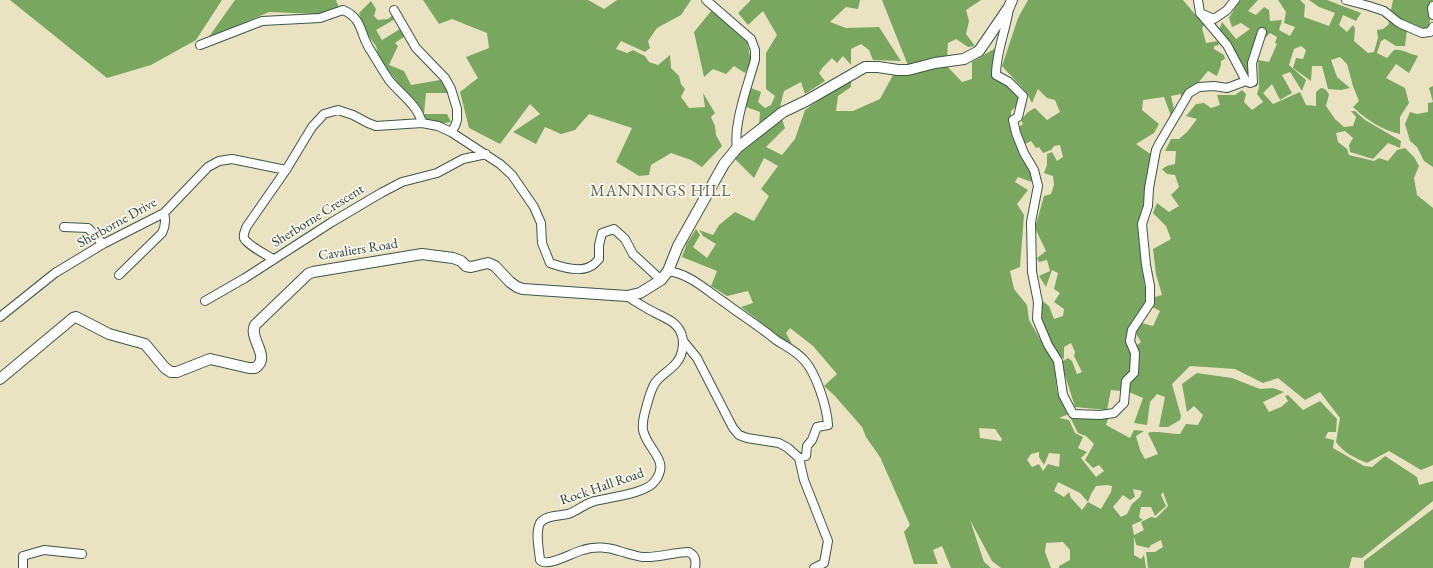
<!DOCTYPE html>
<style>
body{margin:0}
canvas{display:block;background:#e9e3c2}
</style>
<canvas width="1433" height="568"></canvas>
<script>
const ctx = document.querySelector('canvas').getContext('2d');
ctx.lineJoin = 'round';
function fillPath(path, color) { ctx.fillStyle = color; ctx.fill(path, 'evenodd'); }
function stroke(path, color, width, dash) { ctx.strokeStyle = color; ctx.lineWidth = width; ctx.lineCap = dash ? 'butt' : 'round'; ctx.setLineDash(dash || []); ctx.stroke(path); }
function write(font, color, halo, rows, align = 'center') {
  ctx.font = font + ' "EB Garamond",serif'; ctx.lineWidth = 3.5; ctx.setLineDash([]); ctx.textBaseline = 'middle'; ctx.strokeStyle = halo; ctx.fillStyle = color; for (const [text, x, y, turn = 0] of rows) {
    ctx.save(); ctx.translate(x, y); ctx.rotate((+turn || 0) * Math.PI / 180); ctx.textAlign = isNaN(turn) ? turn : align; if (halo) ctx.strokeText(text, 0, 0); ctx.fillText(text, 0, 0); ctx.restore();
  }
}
const forest = new Path2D(`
 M10 0H222L196 40 151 65 107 78Z
 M235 0H336L339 8 318 14 269 12 208 38Z
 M423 0H588L604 9 617 0H691L681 15 657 28 648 41 650 48 645 52 621 41 616 49 627 53 633 50 645 56 649 62 658 65 670 55 671 68 679 76 681 84 685 89 681 97 689 108 705 107 703 93 715 113 711 117 715 126 716 135 722 146 702 167 691 160 671 153 651 165 649 175 639 176 616 162 632 128 589 114 575 130 561 134 545 127 536 144 513 132 540 114 530 104 500 144 469 128 460 92 478 78 466 57 489 48 487 33 452 19 439 24Z
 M750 0H860L858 9 846 7 830 22 846 28 879 27 901 61 873 60 869 50 861 44 851 49V65L843 56 837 63 832 58 823 67 819 73 825 81 805 94 801 82 784 91 779 111 759 125 760 112 746 107 751 88 761 92 758 102 765 108 771 105 775 96 766 89V53L777 35 763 11 748 25 738 13 750 1Z
 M882 0H981L966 10 969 21 966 34 975 46 968 47 956 39 948 43 947 59 909 68Z
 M1028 0H1183L1204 25 1202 28 1206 43 1218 41 1219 45 1214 46V49L1224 55 1225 59 1221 61V65L1217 76 1208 71 1198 83 1181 100V94L1171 96 1174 109 1171 116 1164 97 1143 100 1142 110 1159 124 1154 133 1136 144 1152 155 1141 256 1147 303 1129 331 1133 354 1131 372 1124 381 1121 391 1111 390 1107 410 1075 407 1061 362 1068 358 1072 361 1077 374 1082 372 1074 356 1075 352 1071 343 1064 347V359L1057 353 1040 321V299L1049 306 1054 319 1063 316 1064 309 1054 302 1060 293 1054 289 1058 273 1052 270 1046 287 1039 276 1050 271 1047 260 1039 262 1037 258 1046 251 1035 228 1044 196 1051 194 1054 185 1053 176 1044 173 1047 165V154L1052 152 1057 161 1063 157 1060 145 1054 146 1051 150 1043 153 1039 147 1036 148 1031 141 1025 144 1019 127 1023 124 1021 120 1028 112 1035 108 1047 120 1060 112 1055 100 1047 98 1038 89 1032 103 1027 93 1002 66 1018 18Z
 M1240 0H1258L1248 11 1256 15 1264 7 1269 10 1270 21 1282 20 1279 30 1290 36 1295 27 1284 23 1286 12 1278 0H1300L1305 5 1304 17 1329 26 1335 13 1319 7 1309 0H1327L1361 13 1356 21 1343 15 1339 25 1347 32 1353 25 1355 28 1354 41 1368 53 1374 52 1378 38 1377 30 1383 29 1389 24 1388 19 1407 30 1405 46H1396L1385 39 1381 41 1377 53 1387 58 1394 50C1403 49 1409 54 1418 56L1409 73 1396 64 1386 78 1405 88 1409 103 1400 117V134C1382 130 1367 120 1353 107L1359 101 1353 86 1347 64 1340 57 1331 60 1337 77 1350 88 1341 90 1328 89 1322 66H1312L1311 81 1293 68 1296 58 1303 59 1306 50 1301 46 1294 49 1289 65 1306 80 1302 91 1290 72 1282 75 1292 93 1280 100 1272 84 1263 93 1273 104 1300 92 1306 105 1316 106V92L1321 88 1325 89 1329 94 1326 106 1335 119 1344 127 1353 126 1356 117 1351 111H1355L1365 120 1401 141 1400 148 1388 143 1373 159 1350 152 1349 145 1353 138 1345 131 1336 133 1338 142 1347 149 1349 155 1374 161 1379 158 1388 161 1397 150 1405 148 1414 157 1419 166 1414 178 1417 195 1433 208V465L1421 470 1389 451 1367 463C1355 458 1344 453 1336 442L1340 418 1320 392 1305 400 1278 378 1263 383 1235 369 1190 366 1172 384 1181 416 1180 420 1168 427H1159L1165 397 1157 394 1150 402 1147 425 1134 423 1143 398 1129 392V383L1138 374V354L1136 346 1141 342 1135 332 1142 323 1153 326 1160 311 1152 307 1155 297 1162 295 1156 274 1153 249 1171 239 1166 226 1153 213 1157 203 1169 212 1179 206 1171 195 1179 187 1175 175 1167 174 1162 169 1167 166 1175 164 1176 151H1165L1171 139H1179L1187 132 1197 119 1186 116 1196 104 1204 103 1211 108 1220 105 1217 95H1235L1242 90 1246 94 1244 102 1252 110 1263 102 1257 94 1259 87 1258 60 1269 62 1277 44 1275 43 1277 37 1270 33 1265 38 1263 36 1250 73 1247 75 1238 57 1219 30 1222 22 1236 39 1250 29 1241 23 1232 27 1229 18Z
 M1393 0H1433L1429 26 1425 29 1397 17 1391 10Z
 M371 1 376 9 374 16 378 20 388 19 393 15 395 19 376 30 382 40 400 29 405 36 395 43 398 46 389 65 404 71 411 85 440 80 445 84 448 93H426L424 114H447L451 122 438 124 424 121V117L379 58 376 46 367 34 359 13Z
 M712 10 747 42 751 61 745 73 734 66 726 74 713 69 704 77 694 32Z
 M999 46 996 75 1017 94 1018 105 1011 111V126L1033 173 1032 182 1018 177 1015 182 1028 190 1017 204 1024 215 1020 267 1010 271 1014 289 1027 305 1029 320 1054 363 1057 391 1069 414 1059 418 1069 420 1075 433 1083 437 1078 448 1087 452 1081 458 1096 477 1104 471 1099 465 1093 468 1085 460 1094 444 1086 436 1078 433 1070 417 1087 419 1109 416 1106 425 1130 438 1134 430 1144 431 1136 436 1140 450 1145 459 1158 454 1148 433C1154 430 1171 434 1180 434L1186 424 1198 425 1203 415 1194 406 1187 412 1182 384 1197 373 1232 378 1260 389 1273 388 1284 392 1263 402 1269 412 1281 407 1288 401 1285 396 1288 395 1303 410 1320 401 1337 419 1336 432H1328L1325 438 1334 440 1333 448 1364 466 1372 467 1385 456 1417 477 1419 485 1433 481V471V501L1362 558 1352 557 1349 568H1148L1146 552H1155L1163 547 1161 540 1151 545 1149 548 1136 545 1134 536V555L1141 559 1144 555 1146 568H1059V566L1070 560V550L1063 542 1046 543 1045 552 1051 568H1001L992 561 970 520 984 562 991 568H951L942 546 933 550 938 564H914L904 532 910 525 880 457 866 437 862 427 834 395 824 386 837 374 813 346 790 328 786 333 792 344 781 338 741 307 753 303 748 291 727 296 711 286 717 271 682 257 687 243 696 229 700 235 693 247 707 258 716 244 703 236 699 230 713 235 719 225 735 212 754 221 769 196 761 189 778 166 764 158 754 178 734 158 782 119 785 128 766 147 782 155 795 139 805 110 851 77V87L838 96 836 111H853L880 99 893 75 939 64H945L962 82 972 79V62ZM979 428 995 429 1002 439 1001 441 980 438ZM1039 452V457L1044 465 1049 453 1060 454 1059 467 1048 464 1043 471 1039 464 1032 467 1027 460 1031 454ZM1058 482 1080 493 1088 502 1082 510 1071 498 1069 492 1064 497 1054 491ZM1107 485 1112 486 1111 492 1101 509 1088 502 1091 494 1096 486ZM1133 489 1142 491 1140 497 1132 504 1127 514 1121 517 1113 507 1123 495 1130 500 1135 497ZM1163 492 1168 506 1156 518 1151 517 1141 522 1144 530 1134 535 1132 525 1143 520 1139 517 1141 507H1151L1155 516 1166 506 1161 495Z
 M1433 86V167L1424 161 1417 147 1410 141 1405 124 1410 112 1417 114 1428 112V103L1433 102 1429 88Z
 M1433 509V568H1364V561Z`);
const minor = new Path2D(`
 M706 0 751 39 755 50V60C748 84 733 125 737 148
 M1198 0 1200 13 1214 19 1227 10 1235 0
 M1346 0 1369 6 1384 11 1399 23 1422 33 1430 32 1433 27
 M1433 6 1432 8 1433 15
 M1009 8C1006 30 996 52 996 75L1009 82 1023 96 1018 117 1013 120 1016 133 1024 153 1034 170 1038 186 1031 222 1032 272 1038 302 1037 319 1048 345 1058 361 1063 395 1073 414 1100 415 1114 413 1124 403 1126 381 1134 373 1135 353 1130 341 1132 330 1150 303V286L1146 265 1142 224 1148 206 1149 188 1156 150 1159 144 1189 93 1199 87 1214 86 1227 88 1246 81
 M394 10 416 48 445 78 451 89 457 109V120L455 126 451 132
 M1200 13 1227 45 1246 81 1250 83 1253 82 1252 63 1262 32
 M200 45 262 21 320 18 343 10C364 19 359 34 371 51 377 61 383 71 389 80 400 94 418 105 422 123
 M64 227 88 228 103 244
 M273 259C267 255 247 245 244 238 243 234 245 230 247 226L286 170 312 127 324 114 338 110 353 115 368 123 376 126 422 123 438 126 451 132 500 164 512 175 534 207 541 223 542 243 550 263C561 267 580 273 591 266 594 265 597 261 599 259V245L602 233 614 229 625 239 633 254 661 280
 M668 271C690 274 706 290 724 302 741 315 759 326 776 340 785 346 796 351 804 360 816 373 827 407 828 425L817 427 812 440 807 446 806 456 799 458
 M119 275 162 233C165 227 166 220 164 213
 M627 296C634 301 641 305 648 309 661 317 678 320 682 336 684 342 683 346 682 351 679 367 664 371 655 383 651 389 648 401 646 408 644 415 642 423 643 430 647 450 671 460 655 481 646 494 610 497 595 501 585 503 578 511 568 514 559 516 545 515 540 523 535 533 539 549 540 560 547 568 571 553 583 550 594 546 609 547 619 551 627 553 635 556 643 557 658 558 674 552 689 552 696 556 696 561 695 568
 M205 301 245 278 332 222 381 193 402 182 437 173 463 159 486 154
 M0 317 55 273 103 244 164 213 208 167 219 161 232 159 286 170
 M684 342 697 358 733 428 739 435 747 438 779 443 788 448 799 458 804 480 828 541 824 563 814 568
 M23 568V556L44 550 82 554`);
const major = new Path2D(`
 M0 379 73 318 76 317 109 334 145 344 165 368 171 372H177L210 359 249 368H255C272 357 248 339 255 325L308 274 313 272 422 254 453 258 461 261 466 266 471 267 488 263 495 266 510 282 517 287 523 289 627 296 640 293 661 280 668 271 678 246 724 164 737 148 783 112 806 101 865 67H878L898 70H908L935 63 964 59 979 51 1009 7 1012 0`);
const streetNames = [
 ["Sherborne Crescent",318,216,-32],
 ["Sherborne Drive",117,223,-29],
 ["Cavaliers Road",358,250,-9],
 ["Rock Hall Road",602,487,-19]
];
const quarterNames = [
 ["MANNINGS HILL",661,192]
];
fillPath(forest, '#79a760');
stroke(minor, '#3d5649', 10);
stroke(major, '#3d5649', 12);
stroke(minor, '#fff', 8);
stroke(major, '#fff', 10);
write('14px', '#1f3d34', '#fbf7ec', streetNames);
ctx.letterSpacing = '1px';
write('16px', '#5e6155', '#fbf7ec', quarterNames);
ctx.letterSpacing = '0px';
</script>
